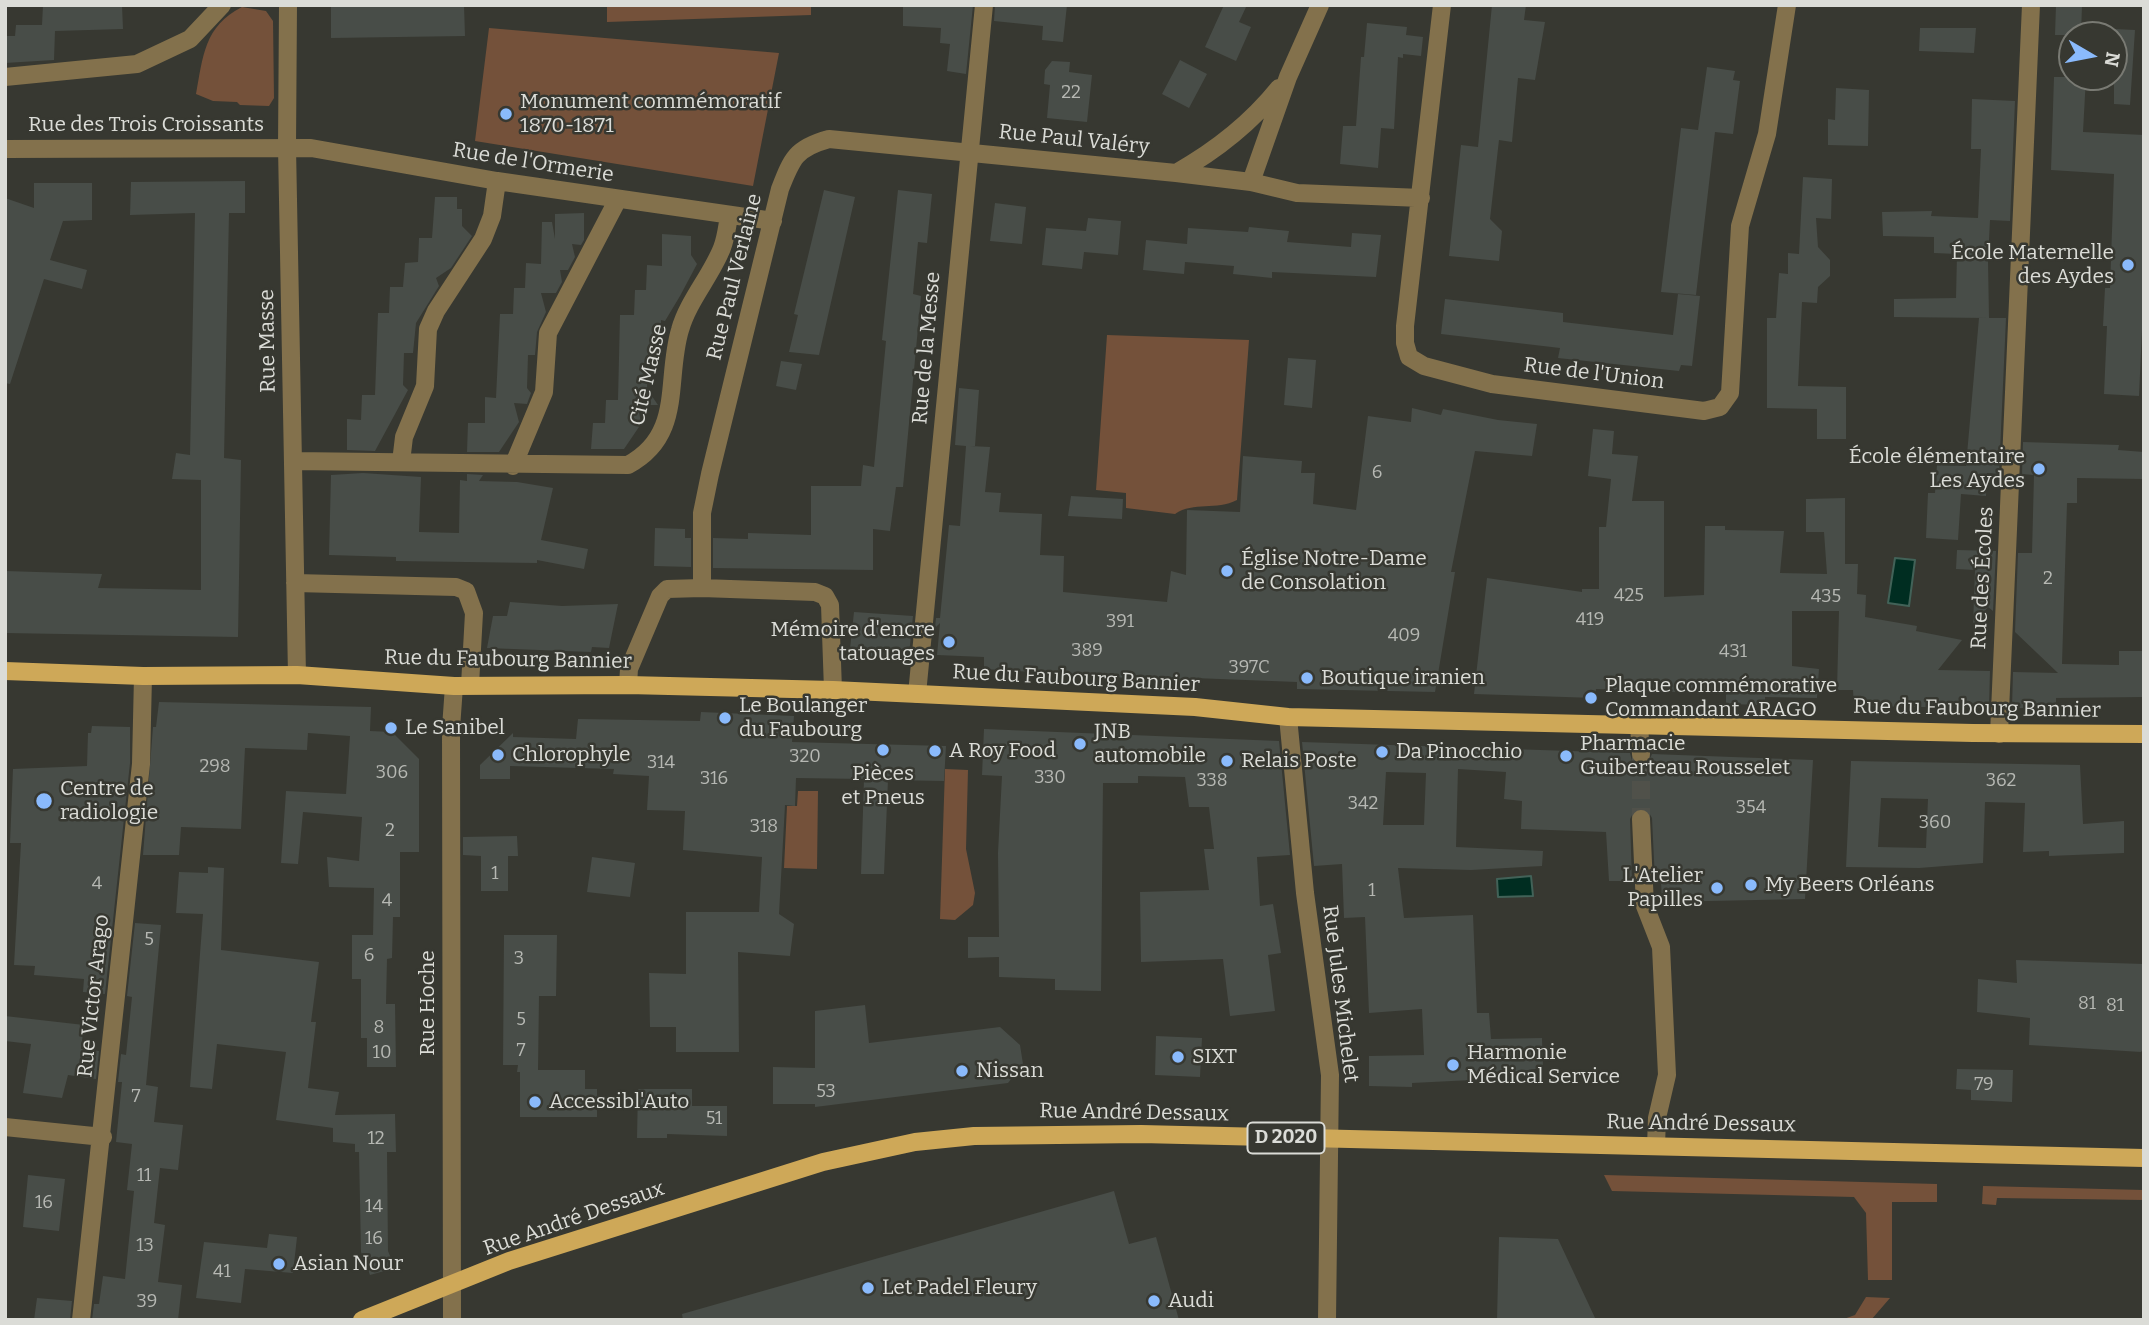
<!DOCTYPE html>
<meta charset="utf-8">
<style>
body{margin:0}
#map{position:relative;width:2149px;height:1325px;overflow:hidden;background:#373831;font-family:Bitter,serif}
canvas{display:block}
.frame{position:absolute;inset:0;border:7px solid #dbdcd7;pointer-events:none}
.north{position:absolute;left:2058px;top:21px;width:70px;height:70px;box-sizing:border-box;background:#373831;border:2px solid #797a73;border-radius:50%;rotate:100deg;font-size:19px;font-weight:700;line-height:28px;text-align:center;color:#dbdcd7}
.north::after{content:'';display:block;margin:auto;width:24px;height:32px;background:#8abafc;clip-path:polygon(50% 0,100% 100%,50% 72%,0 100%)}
</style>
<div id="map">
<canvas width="2149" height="1325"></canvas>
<div class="frame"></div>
<div class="north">N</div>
</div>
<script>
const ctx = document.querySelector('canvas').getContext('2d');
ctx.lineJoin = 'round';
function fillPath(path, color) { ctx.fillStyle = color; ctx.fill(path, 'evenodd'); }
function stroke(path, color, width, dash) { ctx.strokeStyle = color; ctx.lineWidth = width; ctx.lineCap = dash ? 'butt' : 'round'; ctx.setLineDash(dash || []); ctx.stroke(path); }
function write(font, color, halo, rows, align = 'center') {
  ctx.font = font + ' Bitter,serif'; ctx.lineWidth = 5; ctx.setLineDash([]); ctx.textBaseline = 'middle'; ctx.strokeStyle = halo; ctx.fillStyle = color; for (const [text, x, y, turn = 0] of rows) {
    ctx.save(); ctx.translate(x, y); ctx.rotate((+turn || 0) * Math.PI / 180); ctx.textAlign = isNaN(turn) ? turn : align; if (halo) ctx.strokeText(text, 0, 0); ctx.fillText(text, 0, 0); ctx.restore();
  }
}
const green = new Path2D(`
 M607 5H811V15L607 22Z
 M242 7 266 11 273 21 274 98 269 106 240 105 237 102 213 101 196 94C203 57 204 26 242 7Z
 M489 28 779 53 753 186 475 141Z
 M1107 335 1249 340 1237 500C1216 511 1194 501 1175 514L1126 508V493L1096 490Z
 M945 769 968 770 966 849 975 893 973 905 955 920 940 919Z
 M798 791H818L817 869 784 868 787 806H797Z
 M1604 1175 1937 1184V1202H1892V1280H1868L1866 1213 1854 1197 1612 1191Z
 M1983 1186 2144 1190V1200L1997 1198 1996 1205 1982 1204Z
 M1866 1297 1890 1298 1871 1320H1841L1855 1315Z`);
const water = new Path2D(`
 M1895 558 1915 560 1909 606 1888 603Z
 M1531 876 1533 896 1498 897 1497 879Z`);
const building = new Path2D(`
 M43 5H122L123 29 55 31 54 60 5 63V36H15L16 25H42Z
 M331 5H464L465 36 331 38Z
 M903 5H973L966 74 947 71 950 44 940 43 941 28 903 26Z
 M995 5H1067L1063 42 1042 40 1043 26 994 21Z
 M1224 5H1247L1239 22 1251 27 1236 61 1205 47Z
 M1492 5H1526L1524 20 1545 22 1535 80 1518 78 1512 142 1499 140 1490 219 1502 231 1499 261 1449 256 1461 145 1478 147Z
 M2056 5H2082L2081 35H2055Z
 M1367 23 1407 27 1406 35 1423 37 1421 56 1403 54V58L1398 57 1394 129 1381 128 1378 168 1340 164 1343 126H1356L1361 57H1364Z
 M1920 28H1976L1974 53 1919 51Z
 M2114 29 2135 30 2130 105 2114 104Z
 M1180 60 1207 74 1189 108 1162 94Z
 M1052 61 1070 62 1069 72 1092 75 1087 122 1047 118 1050 85 1044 84 1045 70Z
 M1707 67 1735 71 1733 80 1740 81 1733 134 1715 132 1696 295 1661 292 1681 128 1698 130Z
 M2054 77H2086L2083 132 2144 135V286L2139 396 2104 394 2107 326H2103L2105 288H2110L2114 174 2051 170Z
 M1836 88 1869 90 1868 146 1828 145V119L1835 120Z
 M1972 99 2015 101 2010 221 1990 220 1988 261 1989 318H2006L1999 474 1987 473 1986 496 1961 494 1958 540 1926 538 1928 493H1935L1937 465 1966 466 1979 318H1989L1894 317V299L1956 298 1957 254 1934 253V237L1883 236 1882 212 1932 211 1931 216 1978 218 1981 149H1971Z
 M1803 177 1832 179 1831 219 1816 218 1818 247 1830 260V276L1818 287 1817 303 1802 302 1798 386 1846 387V439H1817V409L1767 408V318H1776L1779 273 1788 274V253L1799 254Z
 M245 181V213H229L224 458 241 460 238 637 5 633V571L102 574 98 588 201 590V480L172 479 176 453 190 455 195 213 130 215 131 182Z
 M34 183H92V220L63 221 50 260 87 270 82 289 44 279 10 384 5 383V198L34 208Z
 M824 190 855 197 819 355 789 352 798 315 794 314Z
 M898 190 932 194 927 243 918 242 913 294 921 296 903 487H896L890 531 873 529V570L713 568V538L748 539V533L811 535V486H861L863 465 874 467 886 341 882 340Z
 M435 197H457V209H462V226L472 236 451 268 436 278 439 286 416 323 413 353H404L403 385 408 390 375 451 347 450V419L361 420 362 395H375L378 313H389L390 287H403L405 263 418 262 419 238H432Z
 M995 203 1026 207 1022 244 990 241Z
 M584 213V240L581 245 572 244 575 257 568 270H560L562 282 556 293H541L546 312 537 332 535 355H528L527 388 531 393 527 404 514 403 519 422 499 452H467L468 423H485V397L496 398 500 314H513L514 288H525L526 263 541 264 542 222H552L555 239V214Z
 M1088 218 1121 221 1118 255 1084 252 1082 269 1042 265 1046 228 1086 231Z
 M1249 227 1289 231 1287 242 1351 247 1352 233 1381 235 1376 277 1272 272V278L1233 274 1234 266 1185 262 1184 274 1143 270 1146 240 1187 244 1188 228 1248 232Z
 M662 234 691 236V255L697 264 680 296 665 321 661 320V356H648L647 389 658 405H638L641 424 624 449H591L593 423H605L606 400H618L620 315H634L635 290H646L647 265 662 266Z
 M1678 294 1700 296 1692 366 1681 365 1679 371 1558 358 1560 348 1441 334 1445 299 1563 313V322L1673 335Z
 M1288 358 1316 360 1312 408 1284 405Z
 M781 361 802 364 796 390 776 386Z
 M959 388 979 390 975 446H970L990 447 985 492 1001 493 999 512 1042 514 1040 555 1064 556 1063 592 1167 602 1171 571 1186 575 1187 510 1240 512 1243 456 1302 461 1301 473H1315L1313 504 1356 510 1368 416 1411 422 1412 408 1441 415 1443 409 1498 420 1537 424 1532 456 1475 451 1451 572H1455L1435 692 1297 689V682L1194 678 1193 682 984 669V657L937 655 940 623 935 628 936 618H940L949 525 960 526 966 446 955 445Z
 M1593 429 1614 431 1612 454 1638 456 1632 501H1664V597L1704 595 1705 526H1725V530L1784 531 1780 573 1827 574 1824 532H1806V499L1845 498V564H1858L1857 594 1866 595 1865 617 1917 626 1916 631 1962 640 1938 670 1990 671 1989 708 1854 706 1853 690H1837L1839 611H1792V666L1819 669 1817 698 1765 697V705L1726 704V694L1596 689 1595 698 1474 694 1487 578 1582 592V589H1599V527H1606L1611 479 1588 476Z
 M2023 442 2119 445 2118 450 2144 452V479L2077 478V503H2067L2062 664 2119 665V651H2144V697L2056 698V708H2012L2013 672 2058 673 2015 632 2018 553H2032L2034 475 2022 474Z
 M363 473 421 477 419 532 459 533 460 480 467 481V474L483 475 479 481 517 482 553 488 541 540 588 549 584 569 537 560V563L396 561V557L329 555 331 475Z
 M1071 496 1123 499 1122 519 1068 516Z
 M655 528 685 529V538H691V567L654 566Z
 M1957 550 1996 551 1993 611 1988 607 1973 626 1975 570 1956 569Z
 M510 602 562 606 618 604 609 648 592 647 591 652 487 648 493 616H507Z
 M854 612 913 616 909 655 902 662 849 658Z
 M159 702 371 707 370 731 392 732 419 759V852H400V917H393L392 958 387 959 386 1004H395L396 1067H367V1038H361V979H352V935H373L374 888 329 887 327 857 359 861 362 817 303 812 298 864 281 863 286 791 346 794 350 736 308 733 307 750 245 748 241 829 181 827 179 855H143L153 727H156Z
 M701 712 794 716 792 742 946 746 944 781 888 780 884 874H861L864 779 796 778 795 806 785 805 779 914 794 924 790 956 738 952 739 1052H676V1027H650L649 973 686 974V912H759L762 857 683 850 685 811 647 810 649 776 613 774 614 769 510 766V779H480V765L513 733V737L576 739 578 719 700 721Z
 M92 726 130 727V763L105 994 83 992 84 979 34 975 35 966 14 965 21 843H10L13 769 87 766 88 733H91Z
 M984 729 1279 741 1290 855 1257 857 1260 906 1273 904 1281 953 1268 955 1275 1011 1230 1016 1223 959 1141 962 1140 892 1209 890 1204 849H1214L1209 807H1189L1185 777 1138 776V783H1103L1101 991 1055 990V979L999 977V957L968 958V937H999L998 853 1002 776 982 775Z
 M1302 742 1630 753 1632 761 1641 765 1648 763 1652 754 1813 760 1805 899 1662 902 1661 881H1655L1652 818 1647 809H1635L1630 819 1632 881H1609L1606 832 1521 829 1522 801 1504 799 1506 772 1458 769 1456 847 1543 851 1542 866 1471 870 1398 868 1404 918 1473 915 1477 1013H1489L1491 1039 1542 1038 1543 1068 1492 1075V1079L1412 1083V1087L1369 1086V1056L1424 1055 1422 1009 1369 1013 1365 917 1344 918 1342 864 1314 866ZM1386 772 1426 773 1424 825H1383Z
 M1851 761 2080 765 2083 824 2124 821V853L2049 856V851L2023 852 2025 803 1985 802 1983 863 1919 868 1846 867ZM1881 798 1928 799 1926 848 1878 847Z
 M517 836 518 856H508V891H481V856L463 855V837Z
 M592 857 635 863 630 897 587 892Z
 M208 867 224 868 221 950 319 962 311 1022H316L308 1088 339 1092 335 1115 395 1114 396 1152H387L388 1251 395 1268 370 1275 361 1252 359 1152H355V1144L333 1142V1128L276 1120 286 1052 217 1044 212 1089 190 1087 203 914 176 913 179 872 208 873Z
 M135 923 161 925 146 1085 158 1087 154 1122 183 1125 178 1170 160 1168 154 1223 165 1225 158 1282 182 1285 178 1320H92L94 1304H99L103 1276 125 1279 134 1191 127 1190 132 1144 116 1142 122 1082H118L121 1054 126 1055 132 997 127 996Z
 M504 935H557L556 996H539L538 1070H585V1089H597V1117H520V1072H517L518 1065H503Z
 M2016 960 2144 964V1048L2141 1052 2029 1045 2030 1018 1977 1012 1978 979 2017 983Z
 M865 1005 869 1043 1000 1027 1020 1045 1023 1064 1008 1083 815 1107V1104H773V1067L815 1068V1011Z
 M5 1016 84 1025 81 1049 99 1051 96 1079 68 1075 62 1098 23 1093 31 1044 5 1041Z
 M1156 1036 1202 1038 1200 1077 1155 1075Z
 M1957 1069 2013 1070 2012 1102 1971 1100V1090L1956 1089Z
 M638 1089H692V1106H727V1136L667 1134V1138H637Z
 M28 1175 65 1179 59 1231 23 1227Z
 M1114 1191 1129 1244 1156 1237 1179 1320H683L682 1314Z
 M269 1234 297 1237 293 1273 245 1269 241 1303 196 1298 204 1242 267 1248Z
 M1499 1237 1558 1239 1596 1320H1497Z
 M37 1298 72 1301 70 1320H34Z`);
const minorTunnel = new Path2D(`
 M1641 754V819`);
const minor = new Path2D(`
 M288 5 287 147 297 675
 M1442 5 1405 326V343L1409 357 1424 366 1492 384 1704 411 1720 407 1730 393 1740 226 1767 134 1787 5
 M5 77 137 64 190 39 222 5
 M5 149 311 148 497 181 773 221
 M1176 173C1217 150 1250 124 1279 88
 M1251 182 1288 77 1320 5
 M293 461 628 465C684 435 665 380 680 330 688 301 711 276 722 248 726 238 727 227 729 216
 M401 462 404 437 425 386 428 329 436 311 483 239 492 216 497 181
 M513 466 544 392 548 333 618 199
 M295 583 456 587 466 591 474 613 470 685
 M702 588V513L710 474 780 189C792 158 796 148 829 139L1176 173 1251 182 1297 193 1421 198
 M628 685 629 669 660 596 667 589 702 588 815 592 825 596 830 605 833 690
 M917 694 984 5
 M1288 717 1305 893 1330 1075 1327 1320
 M1639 726 1641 754
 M1999 734 2031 5
 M1641 819 1645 906 1661 947 1667 1075 1657 1118 1656 1146
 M5 1127 103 1137
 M81 1320 141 764 143 676
 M452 1320 451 728 454 686`);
const major = new Path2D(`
 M5 671 143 676 297 675 454 686 628 685 833 690 1195 707 1288 717 1973 733 2144 734
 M362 1320 509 1261 823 1162 915 1142 974 1136 1141 1134 2144 1158`);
const markers = [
 [506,114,7,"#8abafc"],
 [2128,265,7,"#8abafc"],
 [2039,469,7,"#8abafc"],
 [1227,571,7,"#8abafc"],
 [949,642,7,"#8abafc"],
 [1307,678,7,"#8abafc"],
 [1591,698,7,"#8abafc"],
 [725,718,7,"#8abafc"],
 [391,728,7,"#8abafc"],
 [1080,744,7,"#8abafc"],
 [883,750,7,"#8abafc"],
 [935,751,7,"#8abafc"],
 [1382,752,7,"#8abafc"],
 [498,755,7,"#8abafc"],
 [1566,756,7,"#8abafc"],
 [1227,761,7,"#8abafc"],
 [44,801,9,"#8abafc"],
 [1751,885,7,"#8abafc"],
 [1717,888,7,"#8abafc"],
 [1178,1057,7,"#8abafc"],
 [1453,1065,7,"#8abafc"],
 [962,1071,7,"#8abafc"],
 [535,1102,7,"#8abafc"],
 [279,1264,7,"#8abafc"],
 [868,1288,7,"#8abafc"],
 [1154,1301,7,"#8abafc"]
];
const numberNames = [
 ["22",1071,93],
 ["6",1377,473],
 ["2",2048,579],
 ["425",1629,596],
 ["435",1826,597],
 ["419",1590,620],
 ["391",1120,622],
 ["409",1404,636],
 ["389",1087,651],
 ["431",1733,652],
 ["397C",1249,668],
 ["320",805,757],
 ["314",661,763],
 ["298",215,767],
 ["306",392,773],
 ["330",1050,778],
 ["316",714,779],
 ["338",1212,781],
 ["362",2001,781],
 ["342",1363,804],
 ["354",1751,808],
 ["360",1935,823],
 ["318",764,827],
 ["2",390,831],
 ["1",495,874],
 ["4",97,884],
 ["1",1372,891],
 ["4",387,901],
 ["5",149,940],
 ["6",369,956],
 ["3",519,959],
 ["81",2087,1004],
 ["81",2115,1006],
 ["5",521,1020],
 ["8",379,1028],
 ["7",521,1051],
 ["10",382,1053],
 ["79",1984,1085],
 ["53",826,1092],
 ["7",136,1097],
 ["51",714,1119],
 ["12",376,1139],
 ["11",144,1176],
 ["16",44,1203],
 ["14",374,1207],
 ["16",374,1239],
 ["13",145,1246],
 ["41",222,1272],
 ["39",147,1302]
];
const shields = [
 [1286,1138,77]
];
const shieldNames = [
 ["D 2020",1286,1138]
];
const poiNames = [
 ["Monument commémoratif",520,102],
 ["1870-1871",520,126],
 ["École Maternelle",2114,253,"right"],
 ["des Aydes",2114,277,"right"],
 ["École élémentaire",2025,457,"right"],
 ["Les Aydes",2025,481,"right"],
 ["Église Notre-Dame",1241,559],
 ["de Consolation",1241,583],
 ["Mémoire d'encre",935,630,"right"],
 ["tatouages",935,654,"right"],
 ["Boutique iranien",1321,678],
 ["Plaque commémorative",1605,686],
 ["Commandant ARAGO",1605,710],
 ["Le Boulanger",739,706],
 ["du Faubourg",739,730],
 ["Le Sanibel",405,728],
 ["JNB",1094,732],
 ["automobile",1094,756],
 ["Pharmacie",1580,744],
 ["Guiberteau Rousselet",1580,768],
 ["A Roy Food",949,751],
 ["Da Pinocchio",1396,752],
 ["Chlorophyle",512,755],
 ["Relais Poste",1241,761],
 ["Pièces",883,774,"center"],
 ["et Pneus",883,798,"center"],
 ["Centre de",60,789],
 ["radiologie",60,813],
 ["L'Atelier",1703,876,"right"],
 ["Papilles",1703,900,"right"],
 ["My Beers Orléans",1765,885],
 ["Harmonie",1467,1053],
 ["Médical Service",1467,1077],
 ["SIXT",1192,1057],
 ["Nissan",976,1071],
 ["Accessibl'Auto",549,1102],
 ["Asian Nour",293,1264],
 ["Let Padel Fleury",882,1288],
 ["Audi",1168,1301]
];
const streetNames = [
 ["Rue des Trois Croissants",146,125],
 ["Rue Paul Valéry",1074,140,6],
 ["Rue de l'Ormerie",533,163,9],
 ["Rue Paul Verlaine",735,277,-76],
 ["Rue Masse",268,341,-91],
 ["Rue de la Messe",927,348,-85],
 ["Rue de l'Union",1594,374,7],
 ["Cité Masse",649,375,-77],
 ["Rue des Écoles",1983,578,-87],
 ["Rue du Faubourg Bannier",508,660,1],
 ["Rue du Faubourg Bannier",1076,679,3],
 ["Rue du Faubourg Bannier",1977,709,1],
 ["Rue Jules Michelet",1340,994,83],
 ["Rue Victor Arago",94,996,-84],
 ["Rue Hoche",428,1003,-90],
 ["Rue André Dessaux",1134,1113,1],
 ["Rue André Dessaux",1701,1124,1],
 ["Rue André Dessaux",574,1219,-19]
];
fillPath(green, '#74513a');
fillPath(water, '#002d21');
stroke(water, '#426258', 2);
fillPath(building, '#484d48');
stroke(minorTunnel, '#50514a', 18, [18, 9]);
stroke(minor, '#83714c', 18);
stroke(major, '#cea858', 18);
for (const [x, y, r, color] of markers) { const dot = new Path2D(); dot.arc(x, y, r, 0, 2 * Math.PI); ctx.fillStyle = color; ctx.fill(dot); stroke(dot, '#373831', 2.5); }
write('18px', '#b6b8b3', null, numberNames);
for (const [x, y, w] of shields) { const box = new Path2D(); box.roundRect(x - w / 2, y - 15.5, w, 31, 5); ctx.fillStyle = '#373831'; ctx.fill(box); stroke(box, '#dbdcd7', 2); }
write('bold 19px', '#dbdcd7', null, shieldNames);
write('21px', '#dbdcd7', '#373831', poiNames, 'left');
write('21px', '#dbdcd7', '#373831', streetNames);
</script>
